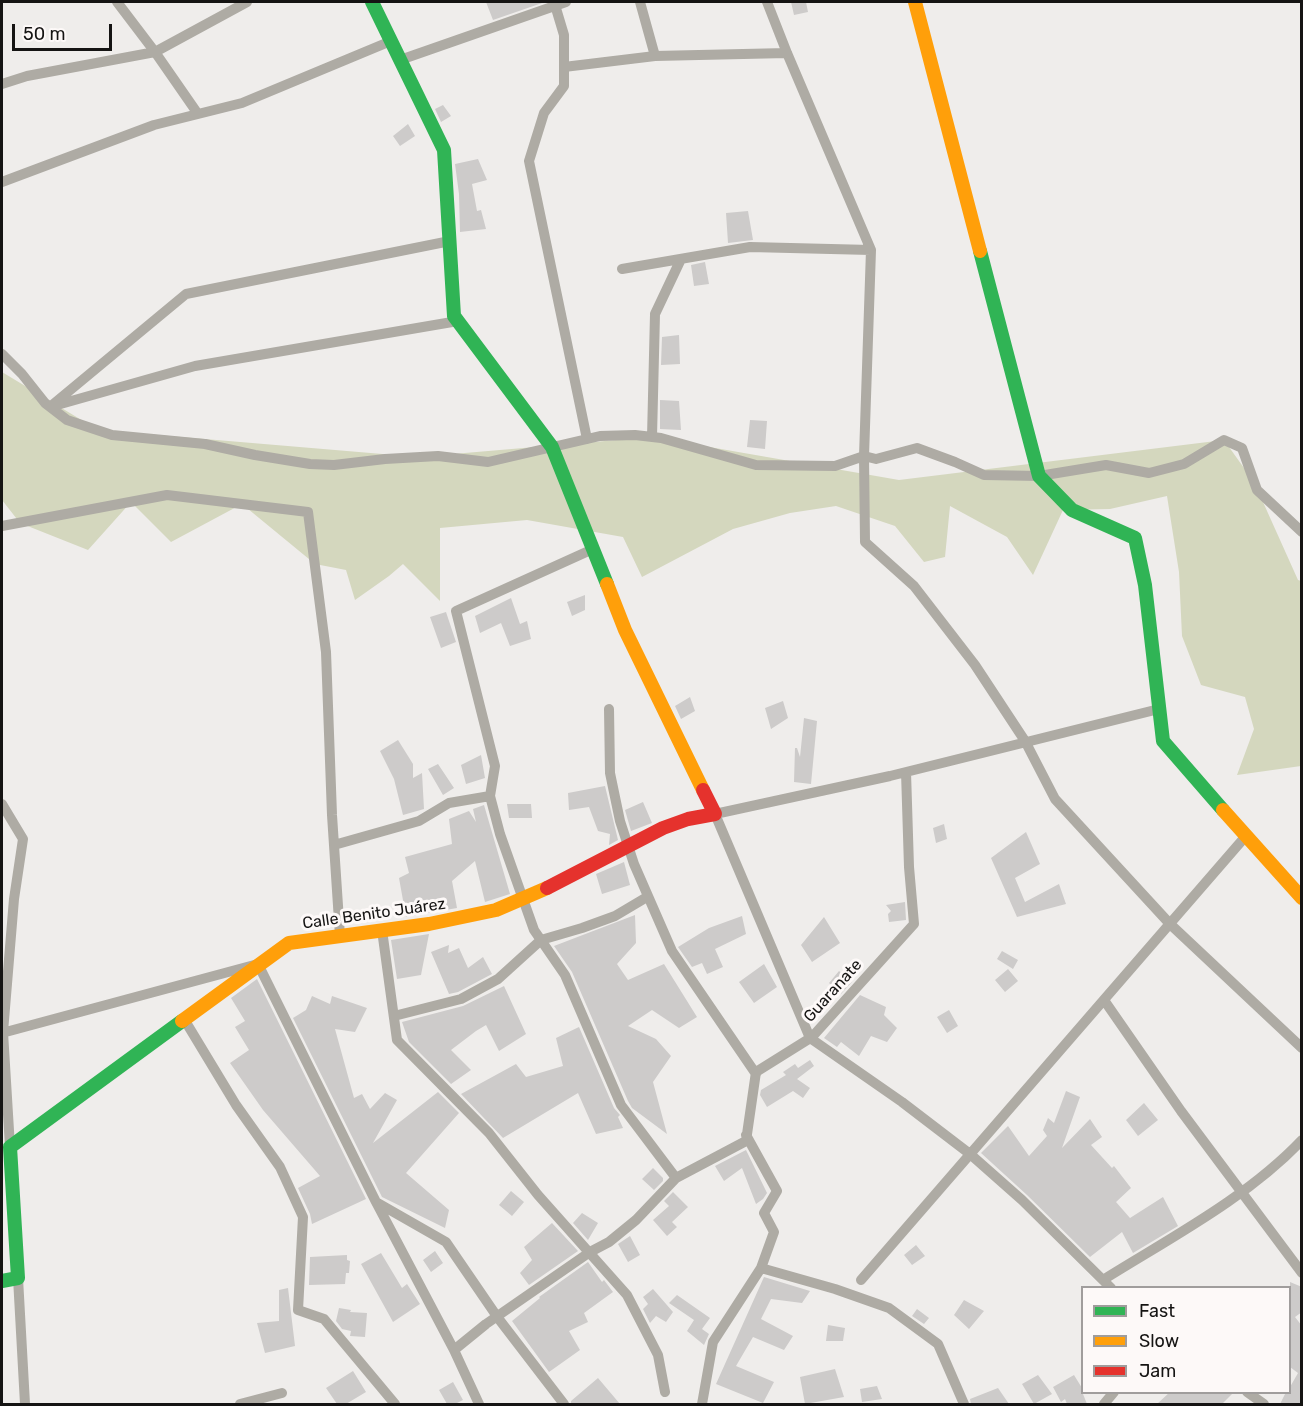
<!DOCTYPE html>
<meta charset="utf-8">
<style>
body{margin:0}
#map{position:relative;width:1303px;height:1406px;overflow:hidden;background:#efedeb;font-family:Rubik,sans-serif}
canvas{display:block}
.frame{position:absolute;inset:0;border:3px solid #151413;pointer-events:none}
.legend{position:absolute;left:1081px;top:1286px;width:210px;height:108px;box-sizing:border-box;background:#fdf9f8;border:2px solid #a09d9c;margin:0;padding:8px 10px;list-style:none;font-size:18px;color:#151413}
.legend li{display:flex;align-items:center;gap:12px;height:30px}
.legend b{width:30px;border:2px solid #a09d9c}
.scale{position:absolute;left:12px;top:24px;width:100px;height:27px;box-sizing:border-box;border:3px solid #151413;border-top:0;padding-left:8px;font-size:18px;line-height:21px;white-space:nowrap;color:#151413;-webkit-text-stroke:4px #fdf9f8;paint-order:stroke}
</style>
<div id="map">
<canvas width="1303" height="1406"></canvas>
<div class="frame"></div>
<ul class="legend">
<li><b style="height:8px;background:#30b455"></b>Fast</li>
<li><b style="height:8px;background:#ff9f0a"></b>Slow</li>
<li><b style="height:8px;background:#e5322d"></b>Jam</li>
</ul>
<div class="scale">50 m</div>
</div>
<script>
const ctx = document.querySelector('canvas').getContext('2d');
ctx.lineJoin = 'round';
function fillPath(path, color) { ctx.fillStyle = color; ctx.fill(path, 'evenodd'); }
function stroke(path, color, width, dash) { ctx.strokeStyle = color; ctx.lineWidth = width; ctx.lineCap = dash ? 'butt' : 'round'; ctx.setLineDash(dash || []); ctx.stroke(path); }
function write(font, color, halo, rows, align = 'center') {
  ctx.font = font + ' Rubik,sans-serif'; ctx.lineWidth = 6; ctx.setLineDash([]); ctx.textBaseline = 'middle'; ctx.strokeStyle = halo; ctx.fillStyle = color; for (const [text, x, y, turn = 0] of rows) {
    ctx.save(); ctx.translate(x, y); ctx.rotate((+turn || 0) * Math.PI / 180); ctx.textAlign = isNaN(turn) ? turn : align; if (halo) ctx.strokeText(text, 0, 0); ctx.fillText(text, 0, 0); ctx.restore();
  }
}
const green = new Path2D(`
 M2 372 98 430 418 457 652 437 899 480 1224 440 1254 482 1298 580 1301 581V766L1237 775 1254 729 1245 697 1201 685 1182 636 1179 572 1167 496 1110 509 1063 510 1033 575 1007 537 950 506 945 557 924 562 895 526 836 506 790 513 733 529 642 577 623 537 527 520 440 528V601L403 564 389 576 355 600 346 570 315 564 242 504 171 542 131 502 88 550 20 523 2 500Z`);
const building = new Path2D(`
 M486 2H542V3L493 20Z
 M791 2H806L808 12 794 15Z
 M443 105 451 116 441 122 435 109Z
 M408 124 415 136 400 146 393 136Z
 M478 159 487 180 472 184 477 211 481 210 486 229 460 232 459 194 455 164Z
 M748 211 753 240 728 243 726 213Z
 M705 262 709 284 694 286 691 265Z
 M679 335 680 364 661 365 662 337Z
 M660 400 679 401 681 430 660 429Z
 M750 420 767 421 765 449 747 447Z
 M585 595V610L572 616 567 602Z
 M511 598 520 624 527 621 531 639 510 646 501 623 480 633 475 616Z
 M446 612 456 642 441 648 430 617Z
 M690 697 695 711 681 719 675 706Z
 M783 701 788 718 771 729 765 708Z
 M804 718 817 721 811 784 794 782 795 748H797L800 757Z
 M398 740 413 764V778L422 773 424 809 403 815 394 779 380 751Z
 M481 755 485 778 466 784 461 765Z
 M438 764 454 788 443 795 428 769Z
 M605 786 618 840 609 845 610 834 598 831 589 807 569 810 568 793Z
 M643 802 652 823 631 831 625 810Z
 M507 804H531L532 818H509Z
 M484 805 510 894 485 902 475 861 452 881 457 908 406 917 399 878 409 873 405 857 452 844 449 819 469 811 476 822 473 809Z
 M944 824 947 839 936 843 933 828Z
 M1026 832 1040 864 1015 878 1025 902 1059 884 1066 904 1017 917 991 858Z
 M624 862 630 885 602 894 596 874Z
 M905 902 906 920 889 922 888 914 891 911 886 905Z
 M635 915 636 943 617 964 628 980 664 964 697 1017 679 1028 652 1010 628 1026 656 1039 671 1056 653 1082 667 1134 632 1108 628 1101 572 972 554 946Z
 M742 916 746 934 715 949 723 967 707 974 702 963 692 967 678 947 709 928Z
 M824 917 840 943 812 962 801 945Z
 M429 934 421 975 397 979 391 940Z
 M449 945 448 953 459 948 468 968 483 957 492 974 458 992 449 994 431 952Z
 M1002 951 1018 960 1013 969 997 959Z
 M764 964 777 987 754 1003 739 982Z
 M1008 969 1018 981 1005 992 995 980Z
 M839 971 852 982 841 994 829 983Z
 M257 979 366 1199 312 1224 310 1214 298 1188 320 1176 263 1110 230 1063 249 1050 235 1027 245 1021 231 998Z
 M504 986 526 1034 499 1051 486 1025 476 1031 451 1050 471 1070 451 1084 409 1042 402 1022 463 1006Z
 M860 995 886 1007 884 1015 897 1028 887 1042 871 1036 859 1056 841 1042 837 1047 824 1038Z
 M312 996 330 1004 332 996 367 1008 355 1032 335 1029 354 1098 362 1094 370 1109 385 1093 397 1100 373 1143 438 1092 459 1113 406 1173 449 1210 445 1228 382 1197 293 1018 306 1010Z
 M949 1010 958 1026 947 1033 937 1017Z
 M579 1027 614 1108 620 1115 618 1117 623 1128 596 1134 578 1093 503 1138 461 1094 516 1064 526 1077 563 1066 556 1038Z
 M810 1060 814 1066 797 1079 810 1088 803 1098 793 1091 767 1107 760 1095 761 1090 786 1075 783 1072 795 1064 798 1068Z
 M1066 1091 1080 1097 1062 1148 1090 1119 1102 1137 1091 1145 1112 1168 1114 1166 1131 1188 1116 1202 1130 1218 1163 1197 1178 1226 1133 1253 1122 1232 1090 1257 1027 1195 981 1153 1008 1126 1029 1156 1047 1136 1043 1130 1048 1118 1054 1123Z
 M1144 1103 1158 1120 1138 1136 1126 1120Z
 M746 1150 767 1193 763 1199 756 1204 742 1168 724 1181 715 1166Z
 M653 1168 663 1178V1181L654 1190 642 1179Z
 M511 1191 524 1202 512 1216 499 1205Z
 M673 1192 688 1207 672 1222 677 1227 667 1236 653 1220 669 1206 664 1201Z
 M582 1213 598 1223 588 1240 573 1223Z
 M552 1223 578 1251 529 1285 520 1273 532 1260 524 1247Z
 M630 1236 640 1255 628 1262 618 1244Z
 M916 1245 925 1256 912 1265 904 1255Z
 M435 1251 443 1263 431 1272 423 1260Z
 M381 1253 402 1288 407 1284 420 1304 393 1322 361 1264Z
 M347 1255V1260L350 1261 349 1273H346L345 1284 309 1285 310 1257Z
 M588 1262 602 1282 604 1280 613 1292 584 1313 588 1322 569 1331 580 1350 549 1372 512 1321 540 1298 539 1297Z
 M764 1277 810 1291 802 1303 771 1299 761 1319 793 1336 784 1350 753 1337 736 1366 774 1382 763 1403 716 1384Z
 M1290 1282 1302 1287V1312L1295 1317 1302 1326V1404H1280L1286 1392H1290V1387L1298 1373 1290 1367Z
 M288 1288 295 1346 265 1353 257 1323 279 1321V1290Z
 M653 1289 673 1312 666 1322 656 1316 650 1323 643 1309 648 1304 643 1297Z
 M677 1295 710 1318 702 1329 709 1334 704 1345 687 1331 694 1320 669 1303Z
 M964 1300 984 1311 969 1329 954 1315Z
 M339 1308 351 1310 350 1312 367 1313 365 1337 350 1336 351 1331 342 1329 336 1321Z
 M917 1309 929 1318 924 1324 912 1316Z
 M828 1325 845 1328 843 1341H826Z
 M835 1369 844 1397 805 1404 800 1377Z
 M353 1371 366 1392 346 1404H337L326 1388Z
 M1038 1375 1052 1394 1034 1404 1022 1384Z
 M1074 1375 1082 1388 1081 1389 1087 1404H1067L1065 1399 1061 1402 1053 1387Z
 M598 1378 620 1404H571V1401Z
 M453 1382 463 1400 455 1404H447L439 1390Z
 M877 1386 882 1399 862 1402 860 1389Z
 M998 1388 1009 1404H971L970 1399Z
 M1170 1392H1234L1222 1404H1157Z`);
const street = new Path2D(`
 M117 2 155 52 198 114
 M640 2 655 56 787 53
 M767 2 787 53 871 250 864 456 865 542 914 586 975 665 1025 741 1055 799 1170 924 1302 1048
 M555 5 564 35V86L544 113 529 161 587 439
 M400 60 566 2
 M564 67 655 56
 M2 84 27 76 155 52 247 2
 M2 182 154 125 242 103 391 41
 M622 269 750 247 871 250
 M2 354 22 374 45 403 67 420 112 435 205 444 255 455 310 464 334 465 385 459 438 456 488 462 600 436 635 435 661 438 756 465 835 466 864 456 876 459 917 448 955 462 984 475 1039 476 1106 465 1149 473 1184 464 1224 440 1242 448 1257 490 1302 532
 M57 405 195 366 458 321
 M51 406 186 294 450 241
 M652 437 655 314 681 259
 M2 526 167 495 308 512 326 652 332 815 340 936
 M593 549 456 611 495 766 490 796 500 834 534 930 565 975 621 1105 676 1178
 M609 709 610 773 620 821 634 864 672 951 756 1074
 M2 804 23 839 14 899 3 1032 10 1147
 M334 845 419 821 449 803 490 796
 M382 930 397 1040 489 1133 538 1195 627 1295 658 1355 665 1392
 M1104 1000 1181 1111 1302 1273
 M394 1016 461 999 498 979 541 940 582 928 615 916 647 897
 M184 1019 236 1105 280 1167 303 1217 298 1310 324 1319 395 1404
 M2 1033 258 964 376 1202 454 1350 479 1404
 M376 1202 446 1242 498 1318 564 1404
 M761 1268 835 1289 889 1308 938 1344 964 1404
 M18 1278 25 1404
 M861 1280 1245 837
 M1103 1280C1170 1238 1247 1198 1302 1140
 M1111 1288 1022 1200 970 1154 902 1102 810 1038 715 814 890 776 1159 709
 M454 1350 486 1324 590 1252 609 1242 636 1220 676 1178 746 1141 756 1072 812 1037 914 924 909 867 906 772
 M1247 1392 1264 1404
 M240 1404 282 1393
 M702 1404 713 1342 761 1268 774 1232 764 1213 777 1191 746 1135
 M1104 1404 1114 1392`);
const fast = new Path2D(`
 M372 2 444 150 454 316 552 447 607 584
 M980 251 1039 476 1072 510 1135 538 1145 585 1163 741 1223 810
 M2 1281 18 1278 10 1147 182 1021`);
const slow = new Path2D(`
 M915 2 980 251
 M607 584 625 630 703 790
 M1223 810 1302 898
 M182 1021 289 943 429 924 496 910 547 888`);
const jam = new Path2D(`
 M547 888 663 828 688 819 715 814 703 790`);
const streetNames = [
 ["Calle Benito Juárez",374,914,-8],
 ["Guaranate",833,991,-48]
];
fillPath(green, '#d4d7be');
fillPath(building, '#cdcbca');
stroke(street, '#aeaba4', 10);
stroke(fast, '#30b455', 14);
stroke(slow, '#ff9f0a', 14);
stroke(jam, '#e5322d', 14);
write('16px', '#151413', '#fdf9f8', streetNames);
</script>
